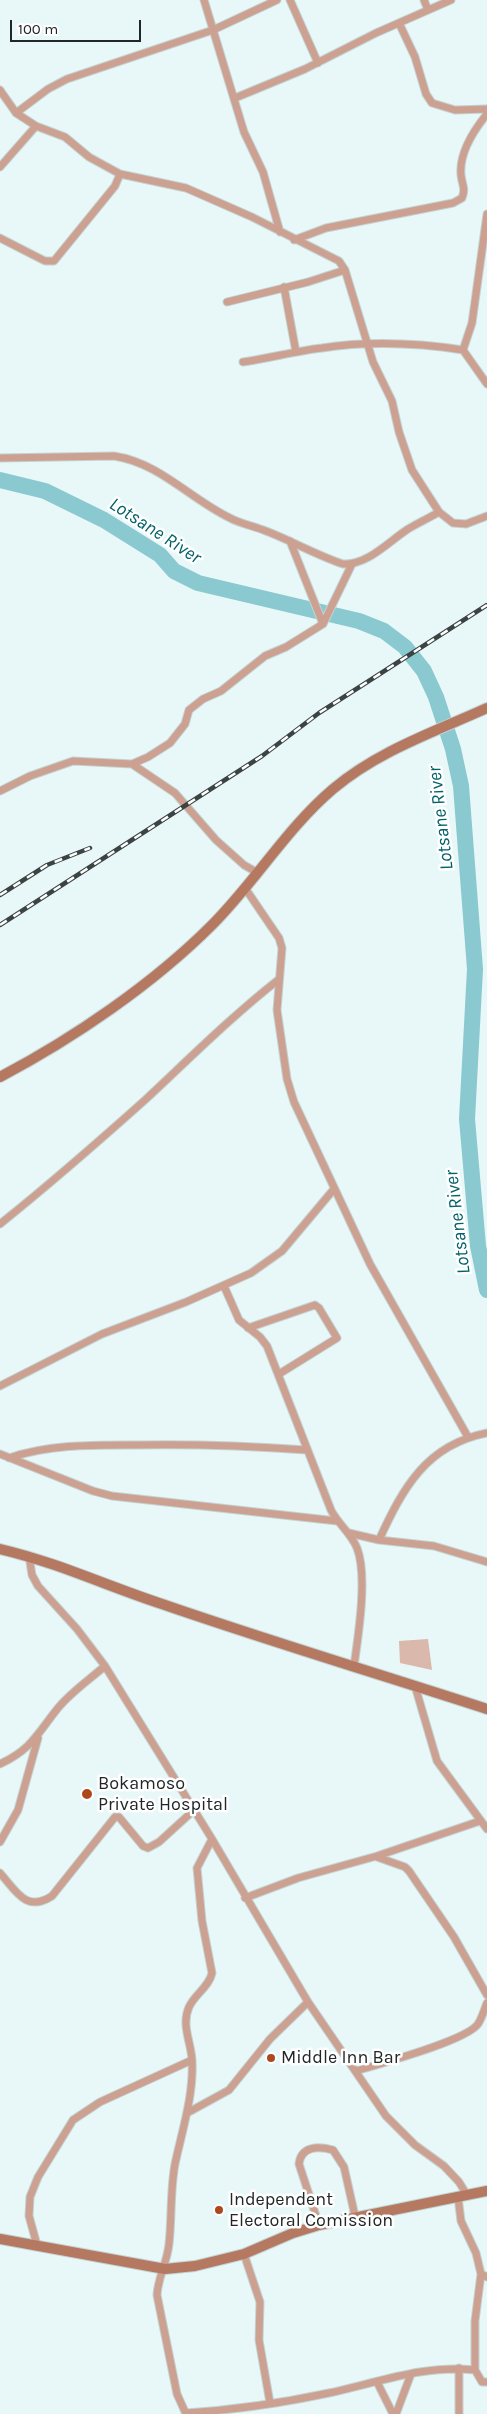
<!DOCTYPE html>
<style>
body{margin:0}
#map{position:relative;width:487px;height:2414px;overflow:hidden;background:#e8f7f8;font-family:Karla,sans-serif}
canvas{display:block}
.scale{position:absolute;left:10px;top:20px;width:131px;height:22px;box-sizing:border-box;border:2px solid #212727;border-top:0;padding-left:6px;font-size:15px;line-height:18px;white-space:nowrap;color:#212727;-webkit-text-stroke:4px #fff;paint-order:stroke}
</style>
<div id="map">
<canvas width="487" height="2414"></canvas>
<div class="scale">100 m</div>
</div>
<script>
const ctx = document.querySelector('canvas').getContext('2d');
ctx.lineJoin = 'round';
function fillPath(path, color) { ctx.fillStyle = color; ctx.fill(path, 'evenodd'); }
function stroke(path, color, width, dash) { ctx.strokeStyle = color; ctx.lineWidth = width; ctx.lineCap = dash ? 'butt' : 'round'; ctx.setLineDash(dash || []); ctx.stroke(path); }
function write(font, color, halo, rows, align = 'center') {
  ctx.font = font + ' Karla,sans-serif'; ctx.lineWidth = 5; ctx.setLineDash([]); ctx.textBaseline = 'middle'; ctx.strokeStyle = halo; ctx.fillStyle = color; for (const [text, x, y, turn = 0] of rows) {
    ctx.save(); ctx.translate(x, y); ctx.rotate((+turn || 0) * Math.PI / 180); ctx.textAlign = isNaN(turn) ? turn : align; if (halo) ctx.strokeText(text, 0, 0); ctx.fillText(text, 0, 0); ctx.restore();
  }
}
const green = new Path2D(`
 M428 1639 432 1670 400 1663 399 1641Z`);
const river = new Path2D(`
 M0 480 45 491 104 520 160 555 174 571 198 583 359 621 384 631 405 647 424 671 436 697 453 749 461 786 475 969 467 1119 478 1246 487 1290`);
const street = new Path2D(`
 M204 0 244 132 263 172 280 232
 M290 0 318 63
 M424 0 428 10
 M399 23 415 57 426 94 432 103 455 110 487 109
 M0 90 16 113 36 126 65 137 89 157 120 174 186 188 252 217 339 261 345 270 373 362 392 401 399 432 412 470 439 512 453 523 466 524 487 516
 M235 98 305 69 376 33 451 0
 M16 113 48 89 67 79 213 30 277 0
 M0 167 36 126
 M0 238 45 261H54L115 186 120 174
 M294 240 326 228 453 203 462 198C466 188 462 185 461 175 459 154 474 130 487 114
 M284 287 296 352
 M227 302 308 282 345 270
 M463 350 472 323 487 214
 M243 362C270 358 296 351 322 348 368 341 417 343 463 350L487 384
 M0 458 114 456C160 463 190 499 230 518 241 524 254 526 266 531 292 541 316 555 343 564 368 565 388 542 408 529 418 523 429 518 439 512
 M290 541 323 624
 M132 764 148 757 170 743 185 724 189 710 203 699 221 691 265 656 286 647 323 624 352 564
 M0 791 30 776 73 761 132 764 175 793 216 840 244 865 258 873
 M245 888 279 938 282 948 277 1010 287 1079 294 1102 370 1264 468 1437
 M0 1224C50 1184 98 1142 145 1100 189 1059 231 1017 278 980
 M224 1286 239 1320 260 1337 267 1346 331 1510C338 1524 351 1533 357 1548 368 1576 358 1637 354 1666
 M248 1328 312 1306 315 1305 319 1308 337 1338 279 1374
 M0 1386 102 1334 186 1302 251 1273 282 1251 334 1189
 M0 1454 93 1491 112 1496 337 1521
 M9 1458C50 1444 94 1445 137 1445 194 1444 250 1446 307 1450
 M349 1533 379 1540 434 1546 487 1562
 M379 1540C403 1488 426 1445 487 1433
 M29 1556 32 1575 38 1586 77 1629 105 1666 212 1839 308 2002 386 2116 415 2145 444 2166 459 2182 467 2195
 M415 1686 437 1761 487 1829
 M0 1764C32 1749 37 1734 58 1708 71 1692 90 1679 105 1666
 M0 1842 18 1810 38 1738
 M377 1857 405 1867 409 1871 454 1937 487 1995
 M0 1873C16 1891 26 1913 52 1896L115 1817H119L143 1846 148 1848 159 1842 193 1811
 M245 1898 298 1878 377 1856 480 1821
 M356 2071C379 2064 466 2041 478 2024 482 2018 484 2010 487 2003
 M187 2113 229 2090 270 2039 308 2002
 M458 2197 461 2221 476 2253 481 2274 487 2277
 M319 2225 299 2164C301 2146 318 2146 333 2150L344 2167 355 2216
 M37 2245 29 2216 30 2197 38 2177 73 2120 100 2102 192 2060
 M244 2254 260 2302 259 2340 270 2403
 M481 2274 475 2321V2370L482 2382H487
 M459 2368V2414
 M377 2382 393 2414
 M186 2413C234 2410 282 2403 329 2393 376 2383 426 2364 475 2370
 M186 2414 177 2394 157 2295C158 2277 167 2263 169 2244 172 2218 170 2191 175 2164 182 2131 194 2095 192 2060 191 2042 181 2025 189 2007 195 1994 209 1987 212 1973L202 1921 197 1868 212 1839
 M396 2414 411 2374`);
const secondary = new Path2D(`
 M0 1077C74 1038 153 984 212 925 255 882 287 828 333 789 378 751 434 732 487 708
 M0 1549C56 1562 107 1586 162 1604 269 1641 379 1674 487 1709
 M0 2239 165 2269 195 2266 244 2254 293 2233 319 2225 487 2191`);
const rail = new Path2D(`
 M0 895 47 865 90 848
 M0 925 262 756 319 713 487 605`);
const markers = [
 [87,1794,6,"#ad481c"],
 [271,2058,5,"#ad481c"],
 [219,2210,5,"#ad481c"]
];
const poiNames = [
 ["Bokamoso",98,1784],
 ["Private Hospital",98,1805],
 ["Middle Inn Bar",281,2058],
 ["Independent",229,2200],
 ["Electoral Comission",229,2221]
];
const waterNames = [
 ["Lotsane River",155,531,33],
 ["Lotsane River",441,818,-97],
 ["Lotsane River",458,1222,-97]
];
fillPath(green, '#dab8ac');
stroke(river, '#89c9cf', 16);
stroke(street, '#c4d2d2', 9);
stroke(secondary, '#c4d2d2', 12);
stroke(street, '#cca191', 7);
stroke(secondary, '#b57861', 10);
stroke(rail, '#3c4343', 4.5);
stroke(rail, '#fff', 2.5, [8]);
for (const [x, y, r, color] of markers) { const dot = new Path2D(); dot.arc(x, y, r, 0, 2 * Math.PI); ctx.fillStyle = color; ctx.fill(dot); stroke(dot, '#fff', 2); }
write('18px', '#212727', '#fff', poiNames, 'left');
write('italic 19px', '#026169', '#fff', waterNames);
</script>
